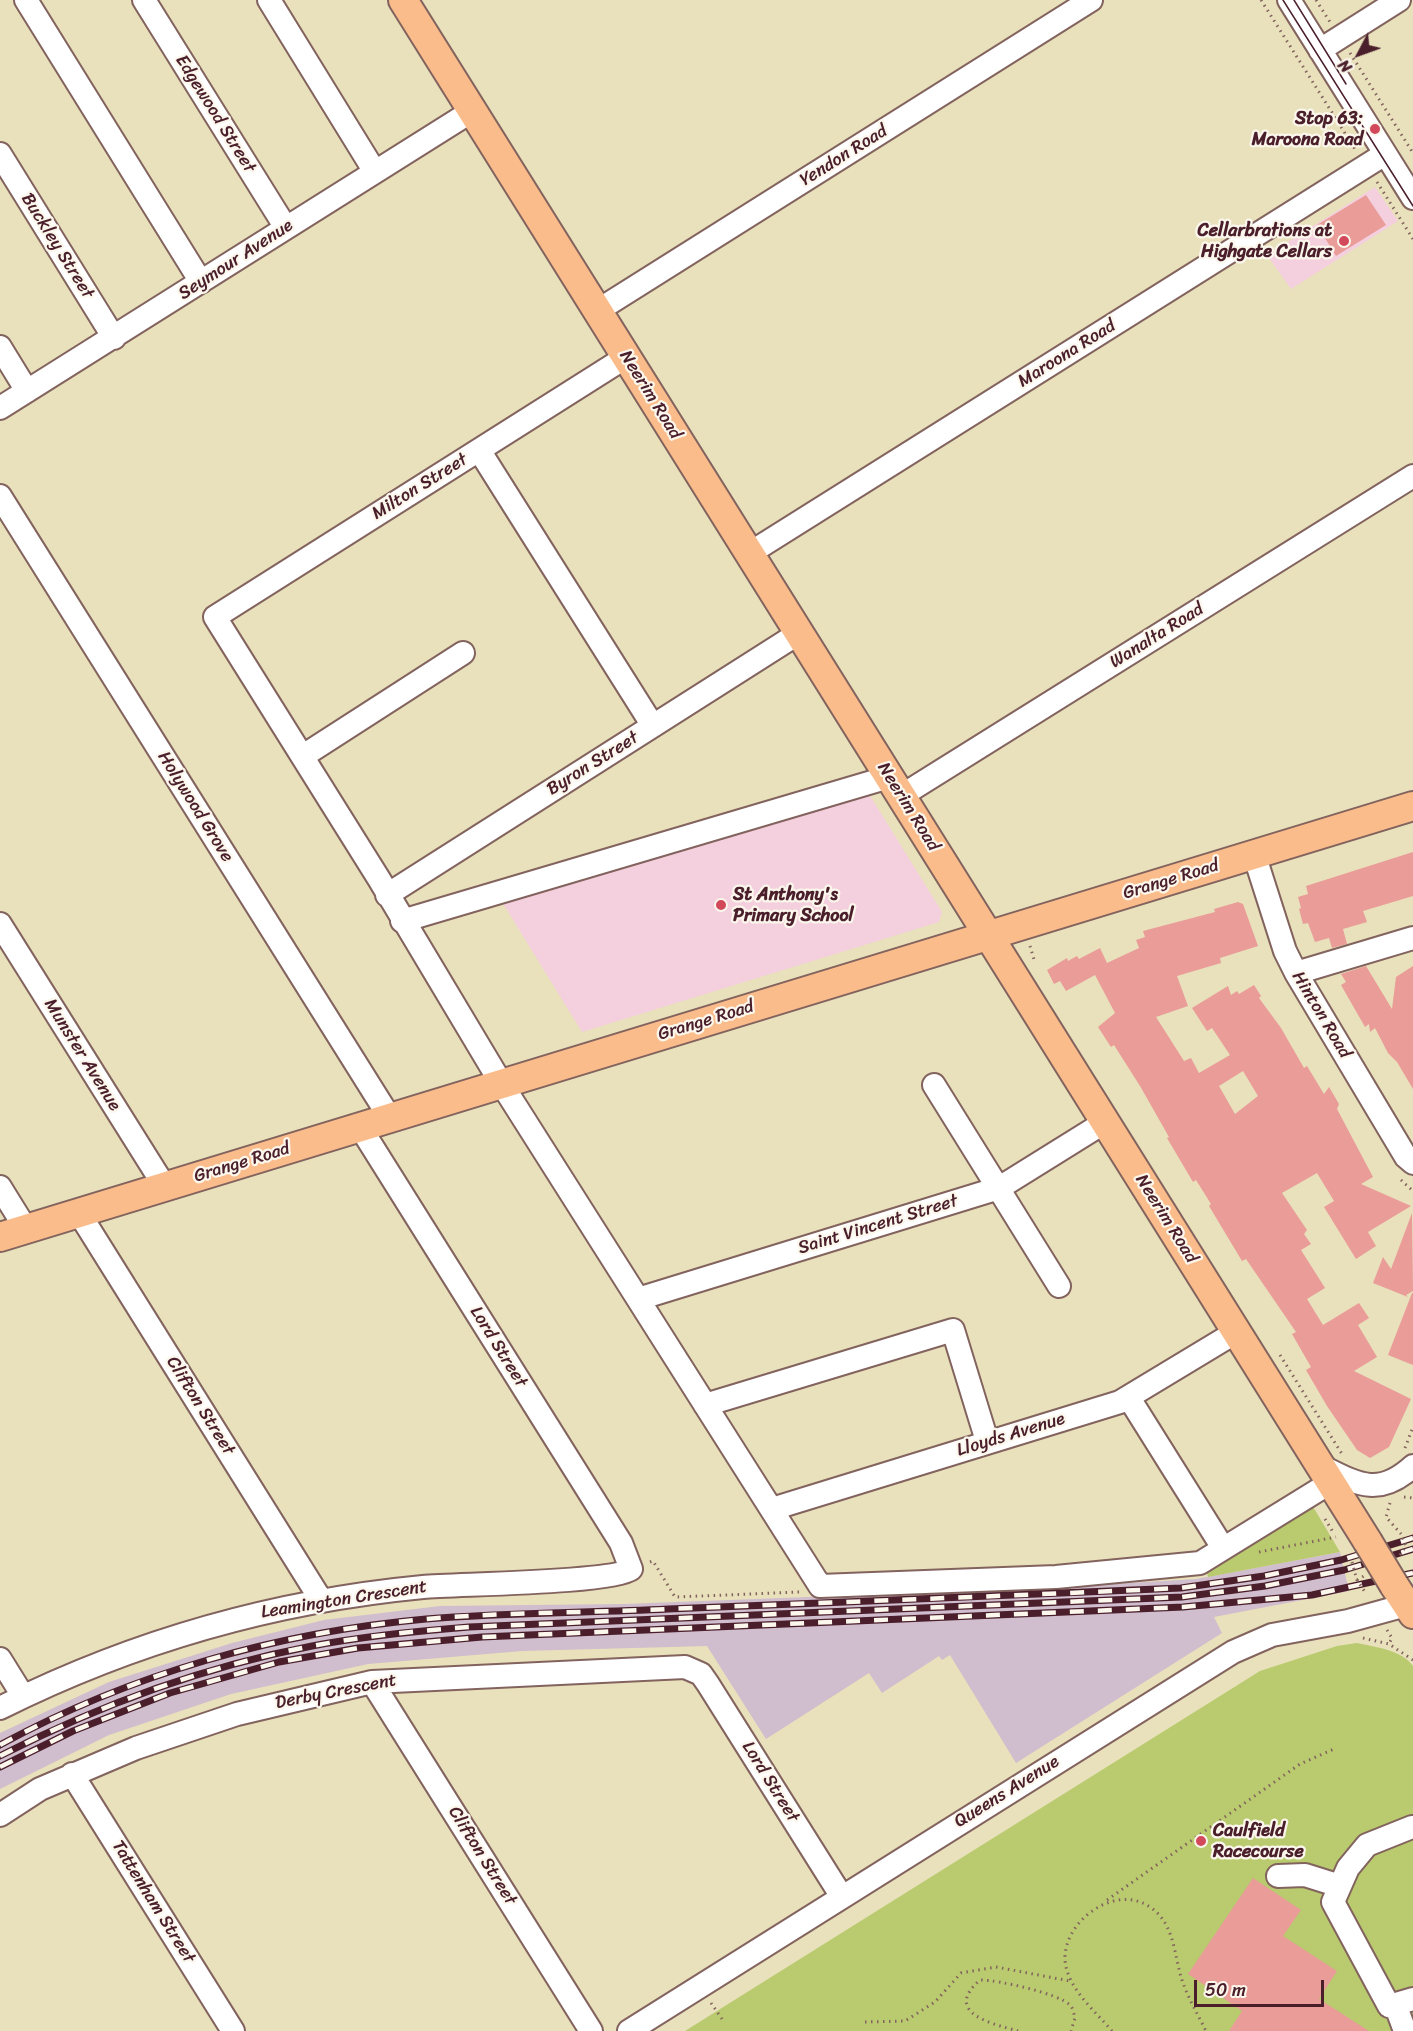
<!DOCTYPE html>
<style>
body{margin:0}
#map{position:relative;width:1413px;height:2031px;overflow:hidden;background:#e9e0bc;font-family:Sriracha,sans-serif}
canvas{display:block}
.north{position:absolute;left:1329px;top:24px;width:60px;height:60px;-webkit-text-stroke:4px #fbf7ec;paint-order:stroke;rotate:229deg;font-size:16px;font-weight:700;line-height:24px;text-align:center;color:#4a1f2b}
.north::after{content:'';display:block;margin:auto;width:21px;height:27px;background:#4a1f2b;clip-path:polygon(50% 0,100% 100%,50% 72%,0 100%)}
.scale{position:absolute;left:1194px;top:1980px;width:130px;height:27px;box-sizing:border-box;border:3px solid #4a1f2b;border-top:0;padding-left:8px;font-size:18px;line-height:21px;white-space:nowrap;color:#4a1f2b;-webkit-text-stroke:4px #fbf7ec;paint-order:stroke}
</style>
<div id="map">
<canvas width="1413" height="2031"></canvas>
<div class="north">N</div>
<div class="scale">50 m</div>
</div>
<script>
const ctx = document.querySelector('canvas').getContext('2d');
ctx.lineJoin = 'round';
function fillPath(path, color) { ctx.fillStyle = color; ctx.fill(path, 'evenodd'); }
function stroke(path, color, width, dash) { ctx.strokeStyle = color; ctx.lineWidth = width; ctx.lineCap = dash ? 'butt' : 'round'; ctx.setLineDash(dash || []); ctx.stroke(path); }
function write(font, color, halo, rows, align = 'center') {
  ctx.font = font + ' Sriracha,sans-serif'; ctx.lineWidth = 4.5; ctx.setLineDash([]); ctx.textBaseline = 'middle'; ctx.strokeStyle = halo; ctx.fillStyle = color; for (const [text, x, y, turn = 0] of rows) {
    ctx.save(); ctx.translate(x, y); ctx.rotate((+turn || 0) * Math.PI / 180); ctx.textAlign = isNaN(turn) ? turn : align; if (halo) ctx.strokeText(text, 0, 0); ctx.fillText(text, 0, 0); ctx.restore();
  }
}
const built = new Path2D(`
 M1375 187 1398 221 1291 289 1267 255Z
 M864 786 942 912 939 922 582 1032 499 897Z`);
const industrial = new Path2D(`
 M1340 1552 1349 1591 1214 1617 1222 1633 1016 1763 950 1655 942 1660 939 1656 882 1693 869 1673 766 1739 707 1646 522 1651 368 1664 231 1694 109 1735 0 1789V1733L109 1682 232 1643 324 1620 440 1606 624 1604 1046 1588 1196 1579Z`);
const green = new Path2D(`
 M1309 1500 1340 1552 1208 1577 1205 1565Z
 M1357 1643C1375 1647 1402 1650 1413 1666V2031H685L1260 1671 1337 1646Z`);
const building = new Path2D(`
 M1366 195 1386 225 1336 256 1317 225Z
 M1413 852V896L1363 911 1367 922 1343 929 1347 944 1332 948 1329 938 1315 942 1308 923 1303 924 1299 909 1301 908 1298 897 1308 894 1306 886Z
 M1238 902 1243 904 1258 946 1220 958 1221 963 1177 976 1188 1006 1156 1017 1184 1061 1191 1058 1199 1073 1230 1055 1212 1028 1207 1031 1192 1008 1228 986 1231 995 1237 991 1239 994 1254 985 1261 996 1259 998 1281 1028 1304 1068 1307 1066 1324 1094 1329 1087 1339 1104 1337 1109 1373 1177 1361 1184 1411 1206 1368 1232 1376 1246 1356 1259 1324 1207 1334 1201 1317 1173 1282 1193 1307 1230 1304 1234 1311 1244 1301 1250 1325 1288 1307 1299 1323 1325 1359 1303 1369 1318 1358 1325 1377 1357 1354 1371 1411 1399 1389 1447 1370 1458 1357 1450 1327 1406 1306 1370 1311 1367 1292 1334 1296 1332 1246 1259 1242 1261 1209 1206 1211 1204 1196 1180 1193 1182 1167 1138 1169 1137 1140 1086 1114 1045 1111 1047 1098 1027 1115 1013 1095 975 1066 991 1060 981 1054 984 1047 970 1067 958 1068 961 1077 956 1079 959 1100 948 1107 963 1139 948 1136 940 1145 937 1143 931 1215 912 1214 909ZM1243 1071 1258 1096 1235 1114 1219 1086Z
 M1366 966 1392 1009 1396 977 1413 966V1089L1397 1062 1388 1053 1375 1028 1370 1032 1369 1024 1365 1027 1341 985 1346 982 1341 974Z
 M1412 1213 1413 1291 1406 1295 1408 1297 1373 1283 1383 1257 1391 1269Z
 M1412 1293H1413V1365L1388 1355Z
 M1253 1878 1301 1910 1283 1936 1337 1971 1319 1999 1369 2031H1229L1242 2011 1188 1974Z`);
const path = new Path2D(`
 M1261 0 1355 149
 M1316 0 1330 22
 M1350 53 1413 153
 M1377 182 1413 239
 M1030 946 1035 963
 M1401 1180 1413 1191
 M1280 1355 1342 1454
 M1405 1448 1413 1427
 M1404 1497 1413 1498
 M1390 1503 1386 1517 1401 1534
 M1325 1519 1333 1532
 M1259 1552 1336 1537
 M650 1562 653 1561 675 1597 800 1592
 M1357 1580 1364 1576
 M1387 1630 1392 1638 1389 1644
 M1363 1638 1389 1644 1413 1660
 M1107 1900 1300 1764 1334 1749
 M711 2003 722 2019
 M865 2022 905 2021 935 2002 961 1973 996 1967 1070 1981
 M1018 2031C993 2024 942 2013 980 1980 998 1980 1057 1993 1070 2005 1073 2008 1074 2014 1075 2018L1071 2031
 M1112 2031C1095 2011 1066 1987 1065 1959 1064 1921 1115 1883 1150 1907 1174 1923 1174 1953 1181 1977 1187 1996 1197 2013 1206 2031`);
const minor = new Path2D(`
 M26 0 201 282
 M144 0 286 228
 M269 0 375 172
 M1289 0 1413 198
 M1320 50 1399 0
 M0 154 114 338
 M597 311 1091 0
 M0 347 27 391
 M626 357 215 617 379 879 501 1083 820 1586 1056 1577 1200 1563 1320 1489
 M0 408 472 111
 M479 450 653 726
 M0 496 390 1118
 M750 553 1385 154
 M303 756 463 653
 M901 796 1413 476
 M1254 854 1285 951 1296 973 1406 1157 1413 1163
 M387 895 799 633
 M402 921 889 777
 M0 924 165 1187
 M1296 973 1413 938
 M934 1085 1059 1286
 M0 1187 26 1229
 M79 1213 321 1600
 M638 1299 999 1188 1105 1122
 M1129 1398 1223 1548
 M705 1405 953 1330 987 1441
 M1319 1465C1357 1484 1378 1498 1413 1466
 M772 1509 1120 1402 1236 1332
 M0 1659 23 1696
 M372 1682 591 2031
 M0 1708C132 1642 276 1601 423 1587 457 1584 613 1583 631 1569L621 1543 360 1127
 M72 1774 233 2031
 M0 1815 40 1789 136 1748 237 1714 372 1682 685 1667 701 1674 708 1684 842 1897
 M1412 1827 1367 1845 1348 1868 1333 1902 1389 2006 1413 1999
 M1278 1876 1305 1875 1340 1886
 M1395 2004 1405 2031
 M629 2031 1233 1652 1272 1635 1348 1621 1413 1603`);
const major = new Path2D(`
 M403 0 1368 1542
 M0 1237 1413 806
 M1394 1585 1413 1614`);
const tram = new Path2D(`
 M1283 0 1413 206
 M1294 0 1346 84`);
const rail = new Path2D(`
 M0 1745C130 1674 279 1632 426 1619 507 1612 587 1613 668 1609 839 1602 1010 1596 1181 1588L1264 1576 1341 1560 1413 1538
 M0 1756C99 1705 203 1667 312 1646 364 1636 417 1631 469 1627L1182 1597 1265 1586 1344 1570 1413 1549
 M0 1767 73 1731 170 1693 279 1662 358 1648 482 1637 1183 1607 1312 1595 1413 1573`);
const pathBridge = new Path2D(`
 M1400 1555 1406 1546 1401 1534
 M1352 1562 1357 1580 1365 1592`);
const majorBridge = new Path2D(`
 M1368 1542 1394 1585`);
const markers = [
 [1375,129,6,"#d1495b"],
 [1344,241,6,"#d1495b"],
 [721,905,6,"#d1495b"],
 [1201,1841,6,"#d1495b"]
];
const streetNames = [
 ["Edgewood Street",215,114,58],
 ["Yendon Road",844,156,-32],
 ["Buckley Street",57,246,58],
 ["Seymour Avenue",236,260,-33],
 ["Maroona Road",1067,354,-32],
 ["Neerim Road",650,395,58],
 ["Milton Street",420,487,-32],
 ["Wanalta Road",1157,636,-32],
 ["Byron Street",593,764,-32],
 ["Holywood Grove",195,807,58],
 ["Neerim Road",908,807,58],
 ["Grange Road",1171,880,-17],
 ["Hinton Road",1321,1015,59],
 ["Grange Road",706,1021,-17],
 ["Munster Avenue",82,1055,58],
 ["Grange Road",242,1163,-17],
 ["Neerim Road",1166,1219,58],
 ["Saint Vincent Street",878,1225,-17],
 ["Lord Street",498,1347,58],
 ["Clifton Street",200,1406,58],
 ["Lloyds Avenue",1011,1435,-17],
 ["Leamington Crescent",344,1600,-9],
 ["Derby Crescent",336,1692,-11],
 ["Lord Street",770,1782,58],
 ["Queens Avenue",1007,1792,-32],
 ["Clifton Street",482,1856,58],
 ["Tattenham Street",153,1902,58]
];
const poiNames = [
 ["Stop 63:",1363,119],
 ["Maroona Road",1363,140],
 ["Cellarbrations at",1332,231],
 ["Highgate Cellars",1332,252],
 ["St Anthony's",733,895,"left"],
 ["Primary School",733,916,"left"],
 ["Caulfield",1213,1831,"left"],
 ["Racecourse",1213,1852,"left"]
];
fillPath(built, '#f4cfde');
fillPath(industrial, '#d0bdce');
fillPath(green, '#b9cb6e');
fillPath(building, '#e99c98');
stroke(minor, '#82635e', 26);
stroke(major, '#82635e', 32);
stroke(path, '#82635e', 3, [1.5, 4.5]);
stroke(minor, '#fff', 22);
stroke(major, '#fabc8b', 28);
stroke(tram, '#4a1f2b', 1.5);
stroke(rail, '#4a1f2b', 7);
stroke(rail, '#fbf7ec', 4.5, [14]);
stroke(majorBridge, '#82635e', 32, []);
stroke(pathBridge, '#82635e', 3, [1.5, 4.5]);
stroke(majorBridge, '#fabc8b', 28);
for (const [x, y, r, color] of markers) { const dot = new Path2D(); dot.arc(x, y, r, 0, 2 * Math.PI); ctx.fillStyle = color; ctx.fill(dot); stroke(dot, '#fbf7ec', 2); }
write('18px', '#4a1f2b', '#fbf7ec', streetNames);
write('bold 18px', '#4a1f2b', '#fbf7ec', poiNames, 'right');
</script>
